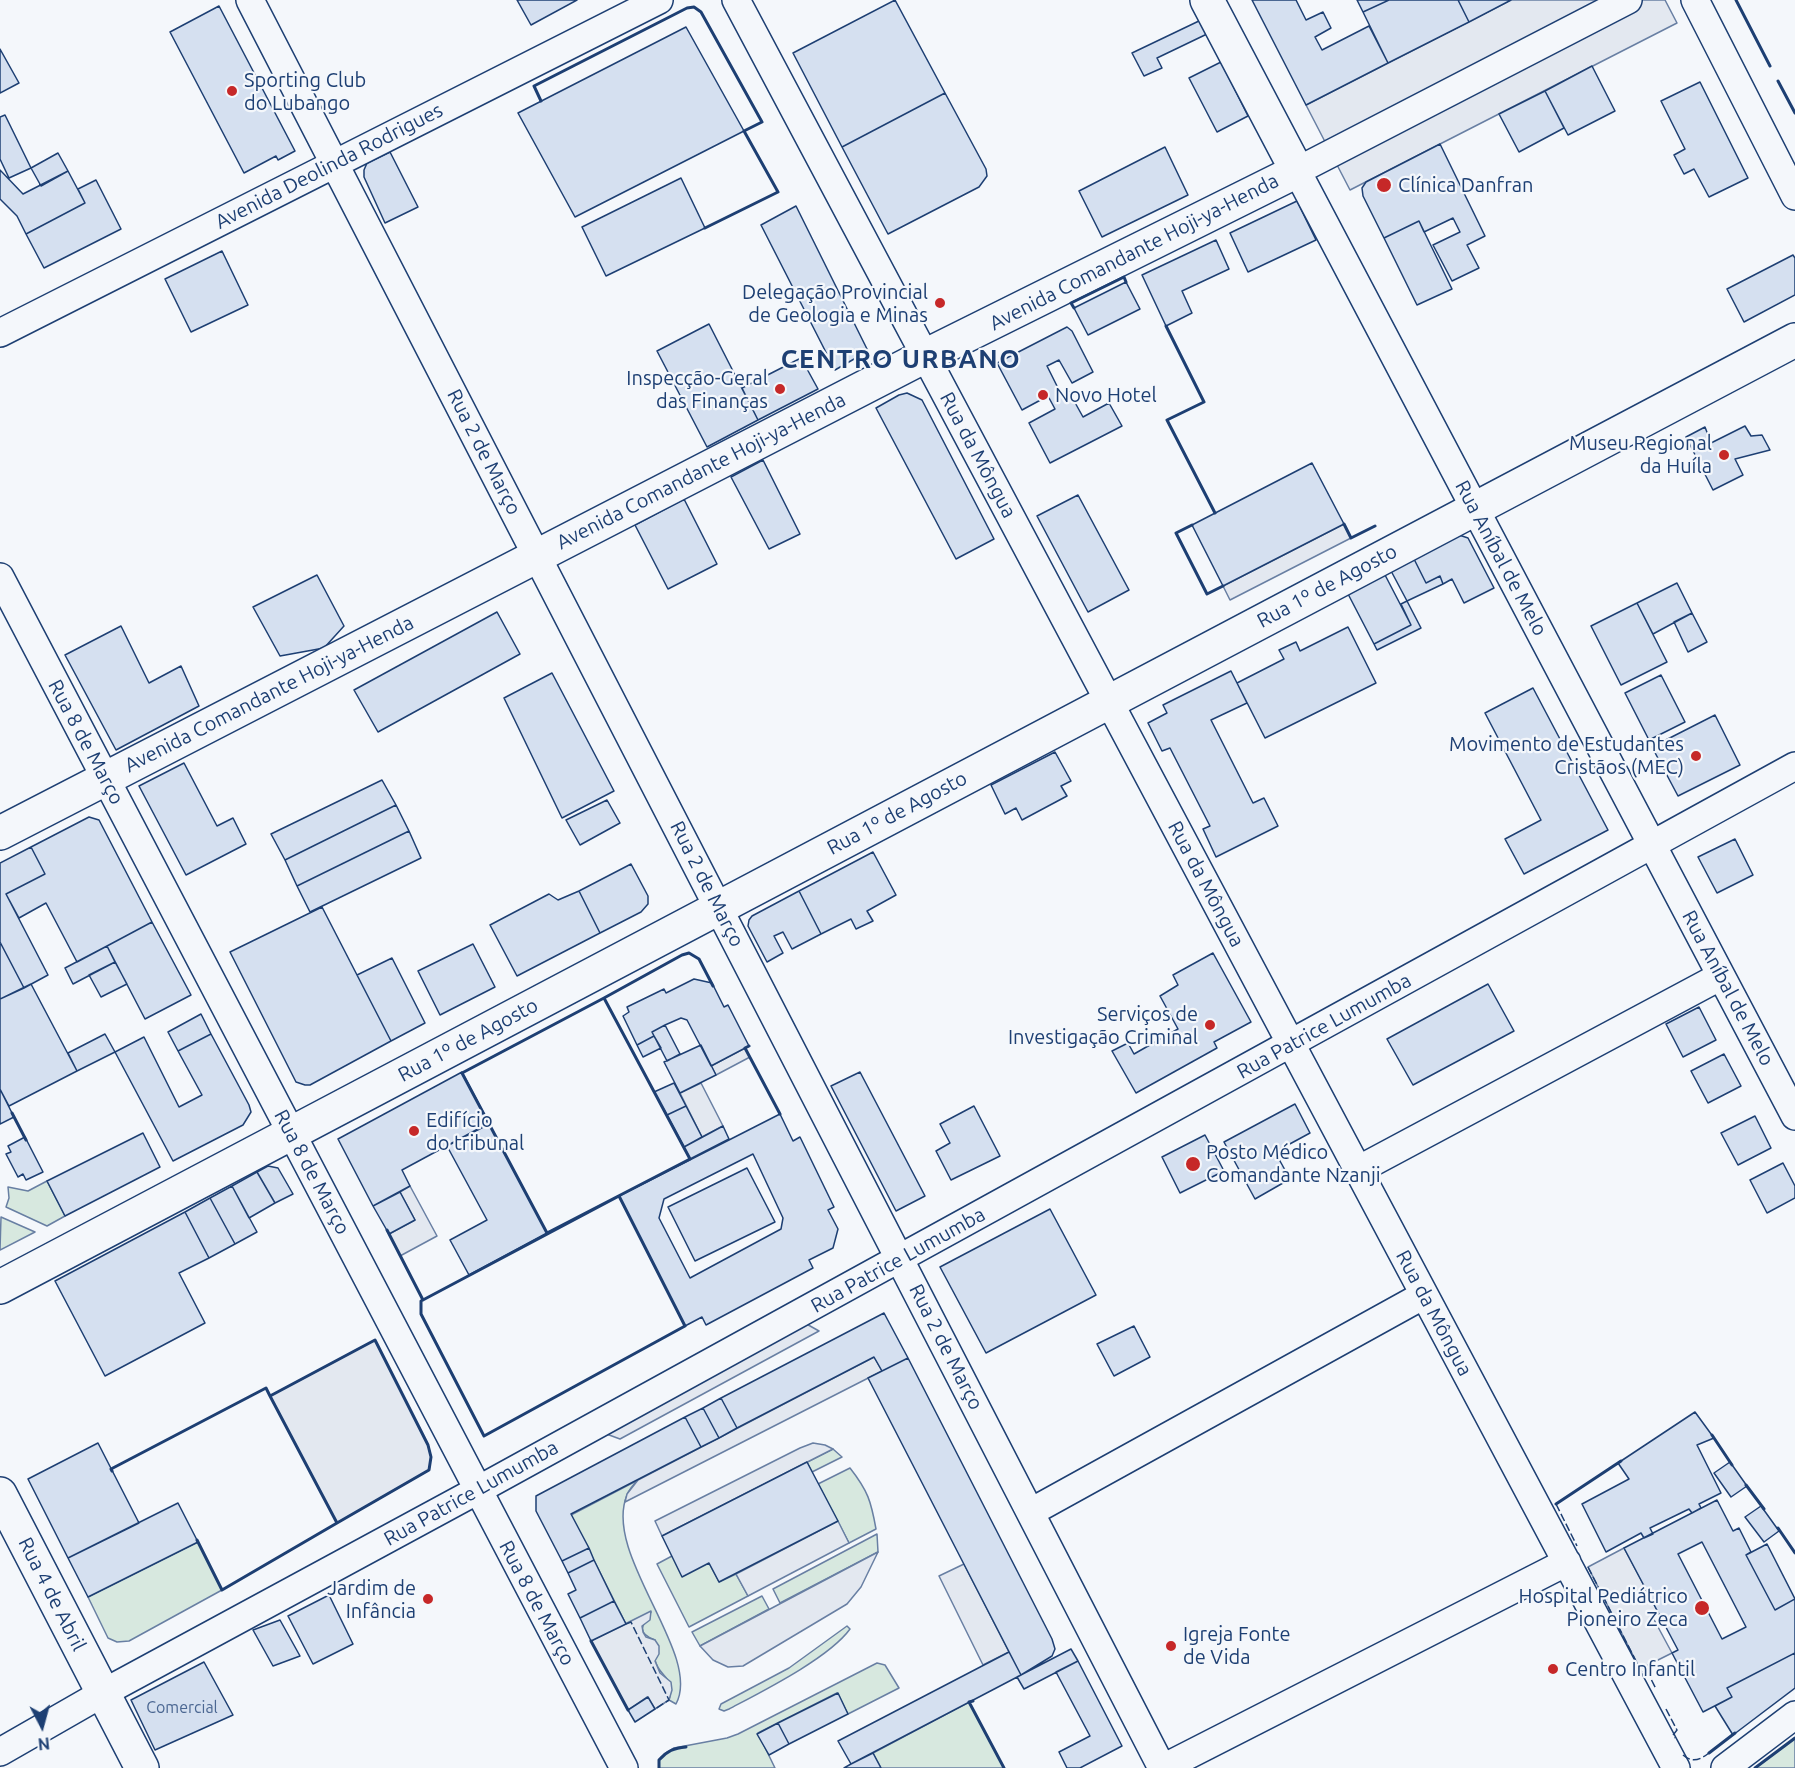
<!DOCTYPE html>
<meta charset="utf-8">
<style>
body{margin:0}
#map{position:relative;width:1795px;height:1768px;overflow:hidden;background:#f4f7fb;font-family:Ubuntu,sans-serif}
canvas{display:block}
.north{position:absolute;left:12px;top:1696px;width:60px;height:60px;-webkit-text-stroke:4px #f4f7fb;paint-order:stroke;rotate:174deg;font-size:16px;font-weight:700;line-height:24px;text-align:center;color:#1d3f73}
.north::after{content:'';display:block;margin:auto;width:21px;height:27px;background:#1d3f73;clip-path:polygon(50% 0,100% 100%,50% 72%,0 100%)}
</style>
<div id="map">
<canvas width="1795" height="1768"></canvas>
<div class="north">N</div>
</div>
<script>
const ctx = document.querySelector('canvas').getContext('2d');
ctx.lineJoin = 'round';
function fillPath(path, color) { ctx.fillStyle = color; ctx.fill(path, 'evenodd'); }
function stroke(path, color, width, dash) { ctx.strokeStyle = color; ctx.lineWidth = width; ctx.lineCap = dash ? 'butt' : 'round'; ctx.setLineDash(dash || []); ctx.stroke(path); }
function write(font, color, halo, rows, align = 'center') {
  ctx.font = font + ' Ubuntu,sans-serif'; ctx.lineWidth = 4.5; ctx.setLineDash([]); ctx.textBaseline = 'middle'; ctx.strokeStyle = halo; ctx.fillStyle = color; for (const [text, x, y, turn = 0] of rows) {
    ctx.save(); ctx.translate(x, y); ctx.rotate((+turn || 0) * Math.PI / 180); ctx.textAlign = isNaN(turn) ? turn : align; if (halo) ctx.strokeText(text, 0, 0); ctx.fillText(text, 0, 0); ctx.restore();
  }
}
const green = new Path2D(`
 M47 1181 65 1216 47 1226 6 1207 9 1198 8 1187 28 1191Z
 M1 1217 35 1232 0 1250Z
 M833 1449 842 1457 812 1472 807 1462Z
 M850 1468C868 1491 871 1501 876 1529L849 1543 818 1484Z
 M638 1480C634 1484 629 1489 627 1495 602 1555 703 1654 676 1704L669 1700C676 1676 659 1678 655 1660 654 1654 655 1647 655 1640 636 1633 642 1625 651 1612L626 1624 571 1515Z
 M877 1534 878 1552 780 1603 773 1589Z
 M198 1542 222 1590 129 1641 117 1642 108 1638 88 1597Z
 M672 1556 709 1563 719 1582 736 1574 748 1596 689 1627 657 1564Z
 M762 1596 769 1609 700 1646 692 1632Z
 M847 1626 850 1629C829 1658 763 1691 729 1709L724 1711 719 1709 721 1704 789 1668Z
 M877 1663 885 1665 899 1688 848 1714 837 1693 758 1733 775 1768H659V1760L664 1754 674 1748 727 1738 738 1734Z
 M969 1702 1004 1768H881L873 1753Z
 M1795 1738V1768H1755Z`);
const parking = new Path2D(`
 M1511 0H1665L1677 23 1350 190 1306 105Z
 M1344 524 1351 538 1230 600 1223 586Z
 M745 1048 750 1057 716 1075 711 1066Z
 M701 1083 723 1126 702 1137 680 1093Z
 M410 1186 437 1236 400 1256 389 1234 415 1220 400 1192Z
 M803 1322 819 1331 620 1439 601 1432Z
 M375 1340 428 1445 431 1457 429 1470 337 1523 270 1396Z
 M874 1357 882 1371 625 1502 627 1494 638 1480Z
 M813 1443 825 1445 833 1449 662 1536 655 1521 800 1448Z
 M838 1521 849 1543 748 1596 736 1574Z
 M1624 1548 1657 1610 1651 1614 1672 1653 1640 1669 1588 1567Z
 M878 1552 861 1587 847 1604 743 1666 728 1667 713 1660 700 1646Z
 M964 1564 1009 1652 983 1665 939 1576Z
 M651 1611 650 1620 642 1626 643 1632 646 1637 655 1640 659 1646V1654L655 1661 660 1673 671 1682 672 1690 669 1700 655 1709 647 1697 628 1710 591 1641Z`);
const building = new Path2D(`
 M517 0H577L531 25Z
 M895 0 945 93 842 147 793 53Z
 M1252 0H1296L1306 20 1323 12 1331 28 1315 37 1322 50 1369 26 1388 63 1306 105Z
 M1357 0H1389L1363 12Z
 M1389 0H1458L1469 22 1388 63 1363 12Z
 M1458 0H1511L1469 22Z
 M219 6 295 151 278 160 276 156 244 173 170 32Z
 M1201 20 1207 34 1157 58 1162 68 1144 76 1132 53Z
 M686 27 744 131 575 217 518 113Z
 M0 49 19 83 0 93Z
 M1221 62 1248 116 1217 132 1189 78Z
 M1592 66 1615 111 1568 135 1545 91Z
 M1700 82 1748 178 1709 197 1694 169 1684 174 1674 155 1685 149 1661 101Z
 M1545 91 1564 128 1519 152 1499 114Z
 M945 93 986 169 987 176 979 187 888 234 842 147Z
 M5 115 31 168 9 178 0 159V117Z
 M1440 144 1485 236 1467 245 1479 268 1452 281 1433 245 1460 232 1453 218 1424 232 1419 221 1384 238 1363 196 1362 188 1366 182Z
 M1165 147 1188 195 1102 237 1079 191Z
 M390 152 418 207 385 223 364 177V170L367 163Z
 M58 153 68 171 41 186 31 168Z
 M0 170 23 194 68 171 85 203 26 234 17 216 0 199Z
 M681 178 705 228 606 276 582 227Z
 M96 180 121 229 44 268 26 234 85 203 78 189Z
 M1297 201 1316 240 1248 272 1230 233Z
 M796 206 868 351 835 370 761 225Z
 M1419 221 1452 289 1417 305 1384 238Z
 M1216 240 1229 269 1182 291 1192 313 1166 326 1142 275Z
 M222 251 248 305 191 332 165 279Z
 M1793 255 1795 258V295L1744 322 1727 289Z
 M1126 282 1140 309 1088 335 1074 308Z
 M709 324 758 420 707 447 657 351Z
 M1067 327 1072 331 1093 372 1072 383 1059 360 1047 366 1061 394 1068 390 1083 417 1109 403 1122 426 1050 463 1029 423 1055 409 1048 396 1022 410 997 363Z
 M801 358 818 389 758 420 742 388Z
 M907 393 922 400 994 539 956 559 876 408 899 395Z
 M1745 426 1751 436 1762 435 1770 450 1735 459 1743 475 1713 490 1686 437 1705 427 1711 443Z
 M763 460 800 534 769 549 731 477Z
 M1312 463 1344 524 1223 586 1192 525Z
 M1078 495 1129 590 1088 612 1037 516Z
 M684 499 717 564 668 589 635 525Z
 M1459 535 1468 538 1494 588 1464 603 1452 579 1443 584 1440 576 1426 583 1413 557Z
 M1413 557 1426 583 1440 576 1443 584 1407 601 1390 569Z
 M1384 573 1411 625 1374 644 1347 592Z
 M317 575 344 626 324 648 280 656 253 607Z
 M1677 583 1692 613 1653 634 1637 603Z
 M1407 601 1421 628 1377 650 1374 644 1411 625 1401 604Z
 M1637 603 1667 662 1621 685 1591 626Z
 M497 612 520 654 378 732 354 690Z
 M1692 613 1707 642 1688 652 1674 622Z
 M121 626 149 683 181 666 199 706 116 750 65 655Z
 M1348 627 1376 683 1265 738 1237 683 1284 659 1279 650 1296 642 1300 651Z
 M1231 671 1247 703 1211 720 1253 803 1264 798 1278 826 1216 857 1203 829 1210 826 1170 748 1162 751 1148 723 1167 713 1163 705Z
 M552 673 614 791 562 818 504 698Z
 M1661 675 1685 722 1649 740 1625 693Z
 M1533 688 1608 830 1524 874 1505 839 1541 820 1485 713Z
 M1715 715 1740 765 1678 796 1652 747Z
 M1055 752 1071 781 1061 786 1067 796 1022 820 1016 808 1005 814 991 785Z
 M184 763 217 826 233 818 246 844 186 875 139 786Z
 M382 780 396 805 285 860 271 834Z
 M607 800 620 823 580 845 566 820Z
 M396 805 409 831 297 886 285 860Z
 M89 817 99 820 152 922 77 962 46 903 19 918 6 894 45 874 31 847Z
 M409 831 421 858 310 912 297 886Z
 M1735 839 1753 875 1717 893 1698 857Z
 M31 847 45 874 6 894 48 975 24 988 0 942V863Z
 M873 852 896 895 867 911 873 921 856 929 851 919 821 934 799 891Z
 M631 864 648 896V904L641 912 600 933 579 891Z
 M579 891 600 933 517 976 490 925 549 894 558 900Z
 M799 891 821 934 792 949 783 932 774 936 783 953 767 962 748 926 749 920 752 916Z
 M322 907 391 1041 310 1085H305L296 1082 230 952Z
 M152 922 191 995 145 1019 107 946Z
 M1 944 24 988 0 999V945Z
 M473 944 495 987 440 1015 418 971Z
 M107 946 115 962 73 984 65 968Z
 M1213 953 1251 1022 1214 1042 1217 1048 1136 1093 1112 1051 1128 1043 1134 1054 1178 1029 1160 996 1178 985 1173 975Z
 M392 958 425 1023 391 1041 357 975Z
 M115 962 127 984 101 997 89 975Z
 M694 979 712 983 724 1007 728 1005 749 1046 711 1066 687 1020 681 1018 665 1025 652 1032 654 1036 637 1045 623 1016 629 1012 627 1007 664 989 666 993Z
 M31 984 77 1071 9 1106 0 1089V999Z
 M1488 984 1514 1031 1413 1085 1387 1039Z
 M1699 1007 1716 1040 1683 1057 1666 1024Z
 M201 1014 211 1034 178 1051 168 1032Z
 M665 1025 680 1054 667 1061 652 1032Z
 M105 1034 115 1052 77 1071 68 1053Z
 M211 1034 249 1105 251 1112 243 1125 173 1161 115 1052 144 1037 179 1107 202 1095 178 1051Z
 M654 1036 661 1048 643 1057 637 1045Z
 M701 1045 716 1075 680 1093 664 1062Z
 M1724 1054 1741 1086 1708 1103 1691 1071Z
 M462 1072 489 1123 402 1170 410 1186 373 1206 338 1139Z
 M860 1072 925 1196 896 1211 831 1086Z
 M674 1083 686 1106 667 1115 654 1092Z
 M0 1089 14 1117 0 1124Z
 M1295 1104 1310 1133 1275 1152 1290 1179 1255 1199 1224 1142Z
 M686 1106 702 1137 684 1147 667 1115Z
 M974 1106 1000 1156 951 1180 936 1151 950 1143 940 1124Z
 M780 1114 793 1141 800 1137 834 1207 828 1210 838 1229 833 1248 809 1260 813 1268 706 1325 702 1317 685 1326 619 1196ZM753 1154 783 1218 781 1229 690 1278 659 1218 664 1199Z
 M1755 1116 1771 1148 1738 1165 1721 1133Z
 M489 1124 547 1233 469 1275 450 1240 487 1220 447 1146Z
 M723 1126 729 1139 690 1159 684 1147Z
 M143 1133 160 1167 65 1216 47 1181Z
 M1205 1135 1224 1171 1180 1193 1162 1157Z
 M25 1137 43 1172 26 1180 23 1174 18 1177 6 1154 11 1152 8 1146Z
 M1783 1163 1795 1186V1198L1767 1213 1750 1180Z
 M268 1166 278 1168 293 1194 275 1203 257 1172Z
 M747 1168 775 1222 695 1261 668 1207Z
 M257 1172 275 1203 249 1218 232 1186Z
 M232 1186 257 1232 235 1244 210 1198Z
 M400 1192 415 1220 389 1234 373 1206Z
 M210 1198 235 1244 209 1258 185 1212Z
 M1050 1209 1096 1295 986 1353 940 1267Z
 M185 1212 209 1258 179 1273 205 1323 105 1376 55 1281Z
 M884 1313 908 1358 882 1371 874 1357 737 1428 721 1398Z
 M1134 1326 1150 1357 1114 1376 1097 1344Z
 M908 1358 1052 1639 1055 1649 1052 1656 1021 1675 868 1378Z
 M721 1398 737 1428 719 1438 703 1408Z
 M703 1408 719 1438 701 1447 685 1417Z
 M1695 1412 1714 1438 1697 1445 1721 1493 1699 1504 1701 1508 1692 1513 1689 1509 1650 1528 1653 1534 1644 1538 1641 1533 1606 1552 1582 1504 1629 1479 1618 1463Z
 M685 1417 701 1447 571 1514 589 1548 562 1561 536 1511V1496Z
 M98 1443 139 1523 68 1558 28 1479Z
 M807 1462 838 1521 719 1582 709 1563 682 1577 662 1536Z
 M1730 1462 1747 1486 1731 1497 1714 1473Z
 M1717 1500 1733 1531 1739 1528 1751 1552 1746 1555 1775 1610 1795 1599V1653L1727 1688 1732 1697 1703 1712 1672 1653 1678 1650 1624 1548ZM1702 1542 1746 1627 1722 1639 1678 1554Z
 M178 1503 198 1542 88 1597 68 1558Z
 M1761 1506 1779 1531 1764 1542 1745 1517Z
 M1767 1544 1795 1599 1775 1610 1746 1555Z
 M589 1548 594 1560 568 1573 562 1561Z
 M594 1560 614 1601 580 1618 568 1594 576 1590 568 1573Z
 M329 1595 353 1644 313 1664 288 1616Z
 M614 1601 626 1624 591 1641 580 1618Z
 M280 1620 300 1656 273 1666 253 1630Z
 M1071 1649 1078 1661 1024 1689 1017 1677Z
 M1009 1652 1021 1675 851 1764 838 1741Z
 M1795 1653V1688L1733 1735 1715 1706 1732 1697 1727 1688Z
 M1078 1661 1122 1746 1080 1768H1067L1059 1752 1090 1736 1056 1672Z
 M204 1662 233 1715 155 1750 131 1700Z
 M838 1693 848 1714 789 1744 778 1723Z
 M648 1697 655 1709 635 1722 628 1710Z
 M778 1723 789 1744 769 1755 757 1734Z
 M873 1753 881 1768H844L851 1764Z`);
const minor = new Path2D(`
 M250 0 1162 1768
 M736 0 1676 1768
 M1628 0 1297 171 1795 1116
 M1695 0 1795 196
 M0 333 659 0
 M0 577 624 1768
 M1358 1170 1721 976
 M1031 1512 1424 1295
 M0 1752 103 1693 478 1490 1795 766
 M1163 1768 1567 1562
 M1725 1768 1795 1715`);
const major = new Path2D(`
 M0 833 925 356 1297 171 1207 0
 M0 1287 1795 340
 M0 1494 142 1768`);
const fence = new Path2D(`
 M1556 1504 1577 1546
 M1588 1567 1640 1669 1642 1672 1648 1673 1656 1689
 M626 1624 631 1622 669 1700 655 1709
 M1666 1709 1677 1730 1673 1735 1675 1738
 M1683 1755C1692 1763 1700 1760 1709 1753`);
const wall = new Path2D(`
 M1736 0 1770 66
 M1778 81 1795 113
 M541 101 534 86 687 8 694 7 701 12 762 122 744 131 778 192 705 228
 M1074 308 1071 303 1124 277 1126 282
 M1166 326 1204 402 1167 420 1215 513
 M1344 524 1351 538 1375 526
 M1192 525 1176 533 1207 594 1223 586
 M604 998 690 1159 547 1233 462 1073Z
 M604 998 682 955 689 953 699 959 713 986
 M749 1046 745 1048 780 1114
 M12 1113 26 1140
 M619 1196 685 1326 484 1436 421 1314V1301Z
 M387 1230 423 1300
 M375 1340 428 1445 431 1457 429 1470 337 1523 270 1396Z
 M1712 1435 1732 1465
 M112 1471 111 1469 266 1388 270 1396
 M1746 1485 1764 1509
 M1556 1504 1621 1461
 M1778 1528 1795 1553
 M197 1540 222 1590 337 1523
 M591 1641 628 1710
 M973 1701 969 1702 1004 1768
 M1709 1753 1735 1733
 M659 1768V1760C667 1751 674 1748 686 1747
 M1755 1768 1795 1738`);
const markers = [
 [232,91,6,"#c62828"],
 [1384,185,8,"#c62828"],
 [940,303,6,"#c62828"],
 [780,389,6,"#c62828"],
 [1043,395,6,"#c62828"],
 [1724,455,6,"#c62828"],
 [1696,756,6,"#c62828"],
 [1210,1025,6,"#c62828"],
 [414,1131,6,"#c62828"],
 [1193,1164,8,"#c62828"],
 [428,1599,6,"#c62828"],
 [1702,1608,8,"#c62828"],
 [1171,1646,6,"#c62828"],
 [1553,1669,6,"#c62828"]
];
const numberNames = [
 ["Comercial",182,1708]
];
const poiNames = [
 ["Sporting Club",244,80],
 ["do Lubango",244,103],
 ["Clínica Danfran",1398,185],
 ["Delegação Provincial",928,292,"right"],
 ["de Geologia e Minas",928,315,"right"],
 ["Inspecção-Geral",768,378,"right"],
 ["das Finanças",768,401,"right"],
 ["Novo Hotel",1055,395],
 ["Museu Regional",1712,443,"right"],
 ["da Huíla",1712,466,"right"],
 ["Movimento de Estudantes",1684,744,"right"],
 ["Cristãos (MEC)",1684,767,"right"],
 ["Serviços de",1198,1014,"right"],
 ["Investigação Criminal",1198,1037,"right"],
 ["Edifício",426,1120],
 ["do tribunal",426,1143],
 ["Posto Médico",1206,1152],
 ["Comandante Nzanji",1206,1175],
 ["Jardim de",416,1588,"right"],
 ["Infância",416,1611,"right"],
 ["Hospital Pediátrico",1688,1596,"right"],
 ["Pioneiro Zeca",1688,1619,"right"],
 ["Igreja Fonte",1183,1634],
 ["de Vida",1183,1657],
 ["Centro Infantil",1565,1669]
];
const streetNames = [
 ["Avenida Deolinda Rodrigues",329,166,-27],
 ["Avenida Comandante Hoji-ya-Henda",1134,252,-27],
 ["Rua 2 de Março",484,452,63],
 ["Rua da Môngua",978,455,62],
 ["Avenida Comandante Hoji-ya-Henda",701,471,-27],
 ["Rua Aníbal de Melo",1501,558,62],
 ["Rua 1º de Agosto",1327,586,-28],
 ["Avenida Comandante Hoji-ya-Henda",269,694,-27],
 ["Rua 8 de Março",86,742,62],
 ["Rua 1º de Agosto",897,813,-28],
 ["Rua 2 de Março",707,884,63],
 ["Rua da Môngua",1206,884,62],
 ["Rua Aníbal de Melo",1728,988,62],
 ["Rua Patrice Lumumba",1324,1026,-29],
 ["Rua 1º de Agosto",468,1040,-28],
 ["Rua 8 de Março",312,1172,62],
 ["Rua Patrice Lumumba",898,1260,-29],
 ["Rua da Môngua",1434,1313,62],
 ["Rua 2 de Março",946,1347,63],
 ["Rua Patrice Lumumba",471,1493,-29],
 ["Rua 4 de Abril",52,1594,63],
 ["Rua 8 de Março",537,1603,62]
];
const districtNames = [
 ["CENTRO URBANO",901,359]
];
fillPath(green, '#d7e8df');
stroke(green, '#687fa3', 1.5);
fillPath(parking, '#e3e8f0');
stroke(parking, '#687fa3', 1.5);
fillPath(building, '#d5e0f0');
stroke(building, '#1d3f73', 1.5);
stroke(minor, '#1d3f73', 30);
stroke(major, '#1d3f73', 36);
stroke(minor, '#f4f7fb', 27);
stroke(major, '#f4f7fb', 33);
stroke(fence, '#1d3f73', 1.5, [8, 3]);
stroke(wall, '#1d3f73', 3);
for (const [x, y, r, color] of markers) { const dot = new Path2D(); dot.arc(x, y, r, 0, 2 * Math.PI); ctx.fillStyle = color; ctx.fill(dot); stroke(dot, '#f4f7fb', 2); }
write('16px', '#4b6792', null, numberNames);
write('20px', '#1d3f73', '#f4f7fb', poiNames, 'left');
write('20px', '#1d3f73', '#f4f7fb', streetNames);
ctx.letterSpacing = '1.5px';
write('bold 26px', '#1d3f73', '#f4f7fb', districtNames);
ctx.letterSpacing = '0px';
</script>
